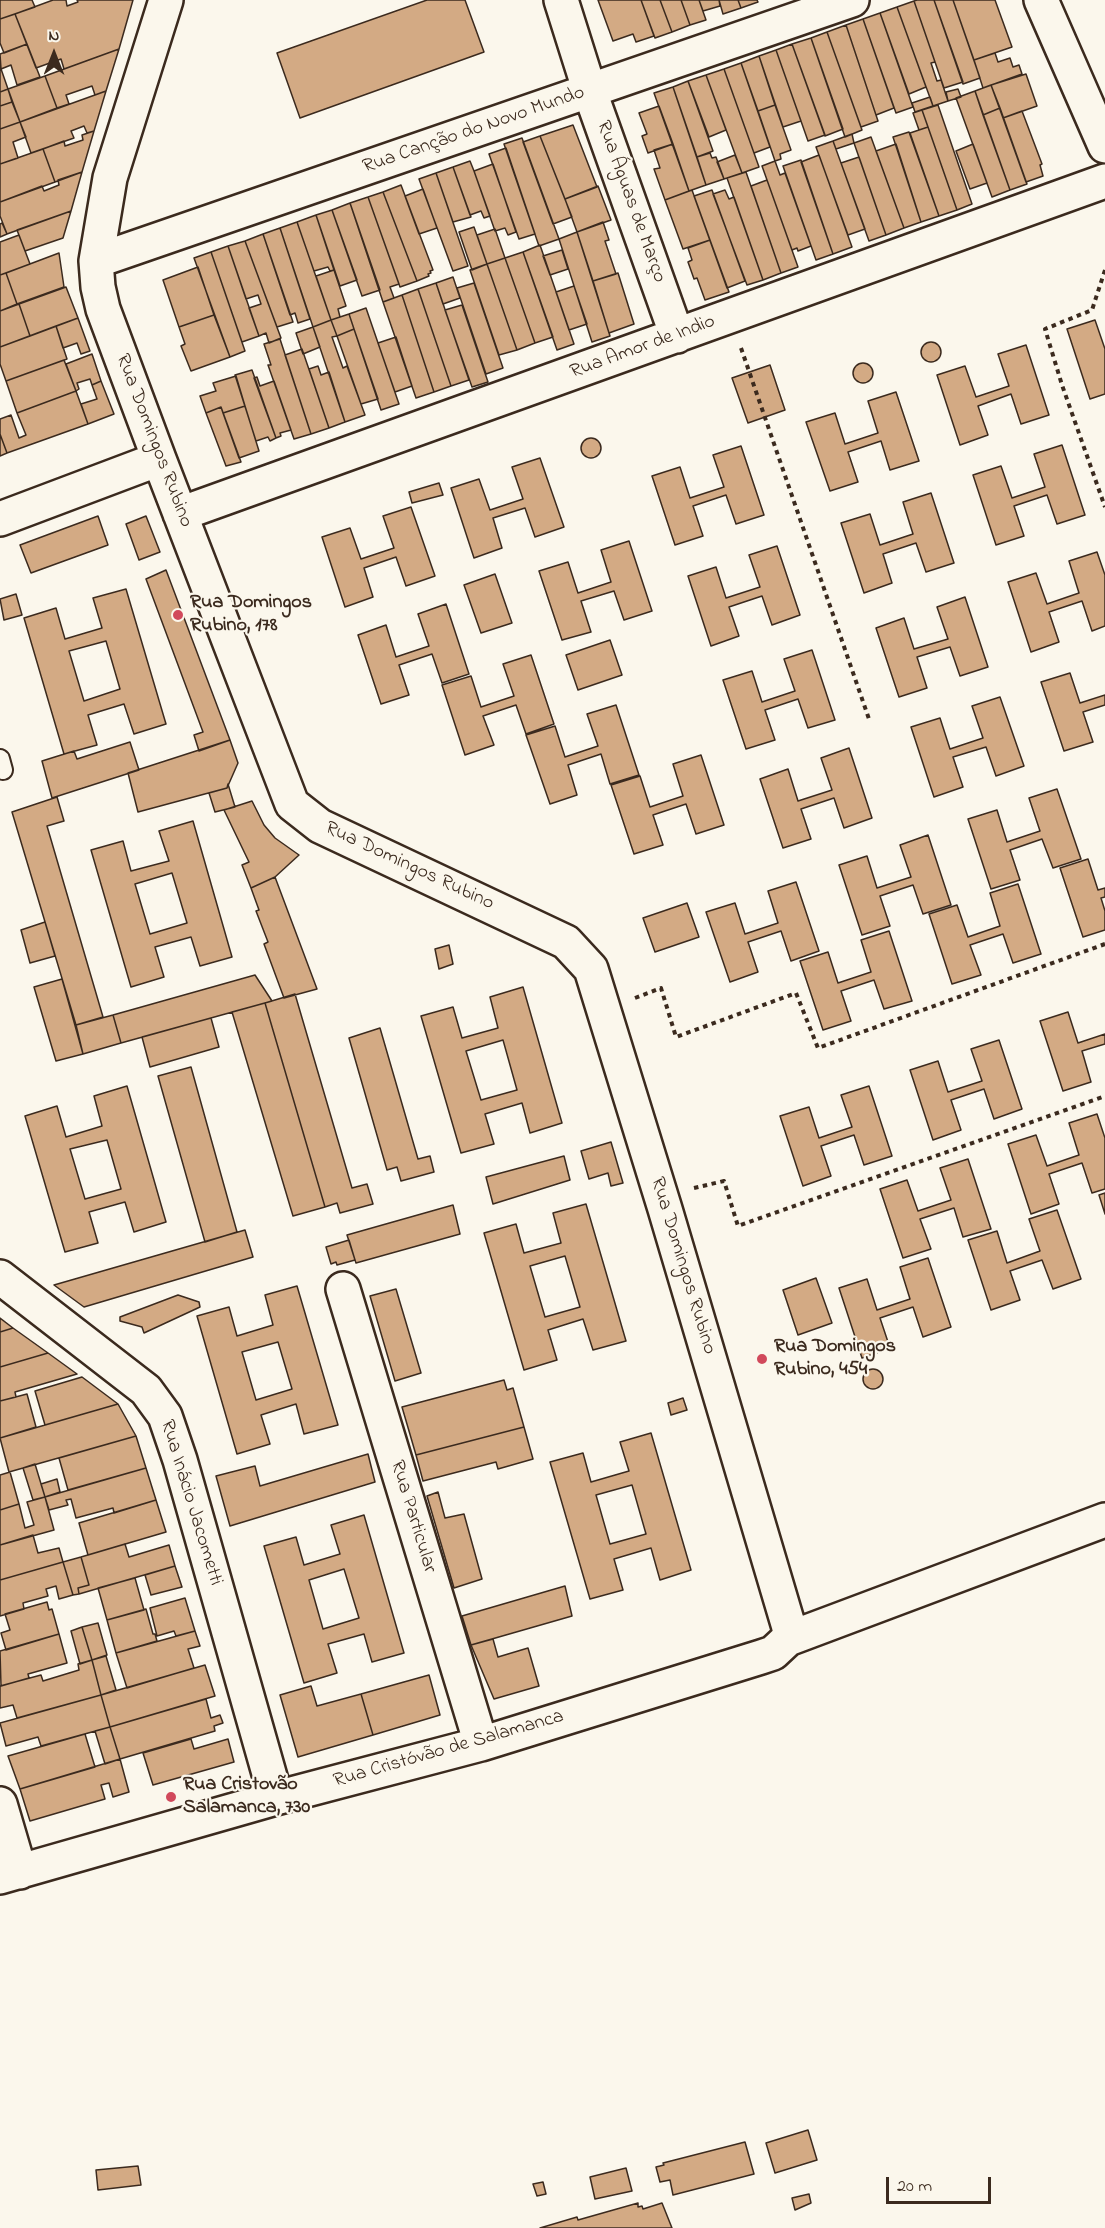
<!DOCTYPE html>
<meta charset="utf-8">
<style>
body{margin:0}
#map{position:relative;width:1105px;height:2228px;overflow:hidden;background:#fbf7ec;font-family:"Indie Flower",sans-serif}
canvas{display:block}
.north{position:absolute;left:24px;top:24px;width:60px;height:60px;-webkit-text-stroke:4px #fbf7ec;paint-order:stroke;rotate:0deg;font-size:16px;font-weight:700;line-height:24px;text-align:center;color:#3b2a1e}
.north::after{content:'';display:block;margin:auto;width:21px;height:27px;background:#3b2a1e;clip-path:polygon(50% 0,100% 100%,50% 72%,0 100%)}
.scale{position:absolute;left:886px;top:2177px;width:105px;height:27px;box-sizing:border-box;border:3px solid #3b2a1e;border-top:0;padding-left:8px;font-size:18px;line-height:21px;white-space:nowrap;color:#3b2a1e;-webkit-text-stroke:4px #fbf7ec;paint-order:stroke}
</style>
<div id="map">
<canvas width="1105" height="2228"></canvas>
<div class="north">N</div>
<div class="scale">20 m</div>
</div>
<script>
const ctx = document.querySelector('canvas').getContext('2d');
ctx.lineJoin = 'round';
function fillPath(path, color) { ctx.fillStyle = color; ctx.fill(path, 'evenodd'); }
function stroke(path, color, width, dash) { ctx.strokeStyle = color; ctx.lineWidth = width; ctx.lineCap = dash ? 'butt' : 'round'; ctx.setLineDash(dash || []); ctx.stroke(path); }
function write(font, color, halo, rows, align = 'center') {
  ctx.font = font + ' "Indie Flower",sans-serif'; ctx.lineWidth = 4.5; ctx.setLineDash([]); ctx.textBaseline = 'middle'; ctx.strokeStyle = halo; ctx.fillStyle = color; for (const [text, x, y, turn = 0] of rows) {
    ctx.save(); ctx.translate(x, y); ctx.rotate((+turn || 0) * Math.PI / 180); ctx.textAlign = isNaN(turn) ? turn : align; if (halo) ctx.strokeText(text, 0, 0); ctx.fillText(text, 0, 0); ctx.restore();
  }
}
const building = new Path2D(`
 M0 0H32L35 7 0 19Z
 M53 0H66L67 6 78 2 77 0H133L119 49 64 69 61 59 36 68 15 14Z
 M427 0H465L484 52 300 118 277 53Z
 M598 0H641L654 36 636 42 633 34 613 41Z
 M641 0H660L672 32 655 38Z
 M660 0H681L690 25 672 32Z
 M681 0H699L706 20 690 25Z
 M699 0H719L720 6 703 11Z
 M719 0H738L741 8 723 14Z
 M738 0H757L758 2 741 8Z
 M917 0H934L963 82 944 88 914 1Z
 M934 0H953L980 78 963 84Z
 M953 0H995L1012 47 974 60Z
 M914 1 935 62 931 63 937 81 941 80 948 101 933 106 897 7Z
 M897 7 926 87 909 94 880 13Z
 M880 13 913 107 896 113 863 19Z
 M15 14 27 44 4 53 0 43V19Z
 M863 19 894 108 876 115 846 25Z
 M846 25 878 121 861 127 827 32Z
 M827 32 862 130 845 137 811 38Z
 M811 38 843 129 825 136 792 44Z
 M27 44 40 77 17 85 11 65 1 69 0 54Z
 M792 44 825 135 808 141 776 50Z
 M119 49 106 91 95 95 92 86 66 95 69 104 57 108 45 76Z
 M776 50 801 121 783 127 759 56Z
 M995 53 998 62 1010 58 1013 67 1019 65 1022 74 983 88 974 60Z
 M759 56 775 105 758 111 741 63Z
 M741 63 770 147 754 153 724 69Z
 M0 66 8 89 0 92Z
 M724 69 759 167 742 173 706 75Z
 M1026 74 1037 106 1003 118 991 85Z
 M706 75 726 130 709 137 688 81Z
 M45 76 57 108 20 122 8 89Z
 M688 81 713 151 697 157 673 87Z
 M991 85 1000 108 983 115 975 91Z
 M673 87 706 185 689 191 654 93Z
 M8 89 12 102 0 106V92Z
 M958 89 961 97 948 101 946 92Z
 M106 91 94 131 87 133 84 126 71 131 74 138 31 153 20 122Z
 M975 91 1010 190 992 197 956 98Z
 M930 97 933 106 915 112 912 103Z
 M12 102 20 122 0 129V106Z
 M775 105 791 150 780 154 781 159 775 161 758 111Z
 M938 105 972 204 957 210 922 110Z
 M659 106 673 144 648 153 642 136 647 134 639 113Z
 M1000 108 1027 184 1010 190 983 115Z
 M922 110 928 127 919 130 913 113Z
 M1022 111 1042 164 1040 165 1043 176 1026 182 1003 118Z
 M20 122 26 137 13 142 18 158 0 164V129Z
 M573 125 597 187 565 199 540 136Z
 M928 127 957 210 939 216 910 133Z
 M94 131 82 172 55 182 43 149 64 141 65 146 83 140 82 135Z
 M909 132 939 216 921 222 893 137Z
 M852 134 854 143 836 149 833 141Z
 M540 136 572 217 553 224 523 142Z
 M871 137 904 228 886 235 854 143Z
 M522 138 559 239 539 246 504 144Z
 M833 141 865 229 848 235 816 147Z
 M673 144 689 191 665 200 654 169 660 168 654 150Z
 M896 144 921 222 904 228 876 151Z
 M973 144 987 183 970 189 956 151Z
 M506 148 535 234 519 239 489 154Z
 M43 149 55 182 0 202V164Z
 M710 153 712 158 716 157 724 179 706 185 697 157Z
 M735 155 742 173 724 179 717 162Z
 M819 155 852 247 833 254 801 162Z
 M859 157 886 235 869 241 841 163Z
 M801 160 833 254 816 260 783 166Z
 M470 161 474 171 490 216 484 218 481 211 470 215 453 167Z
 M775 161 780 175 785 173 811 246 798 251 797 248 792 250 762 166Z
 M493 164 516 232 508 235 505 228 495 231 474 171Z
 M453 167 471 217 453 222 436 173Z
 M82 172 71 211 7 234 0 216V202L42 186 44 191 59 185 58 180Z
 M746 172 781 273 763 280 727 178Z
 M436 173 468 266 453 271 419 179Z
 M767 180 798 267 781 273 751 186Z
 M401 185 433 270 430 271 431 273 428 274 429 276 417 281 383 192Z
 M598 186 611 220 577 232 565 199Z
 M423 189 437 228 419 234 405 196Z
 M692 190 710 240 683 249 665 200Z
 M712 190 745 281 727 288 694 196Z
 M725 190 729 199 734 197 763 280 747 285 713 194Z
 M383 192 417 281 400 287 368 197Z
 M368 197 399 284 390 287 394 298 383 302 350 203Z
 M350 203 380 290 362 296 332 210Z
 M332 210 357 280 340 286 316 215Z
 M71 211 63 238 25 251 17 230Z
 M316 215 334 270 330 271 328 267 314 271 297 222Z
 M297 222 331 320 313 327 280 228Z
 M603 222 609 240 605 241 616 274 593 281 577 232Z
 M2 223 7 234 0 237V224Z
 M474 227 487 264 472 270 459 232Z
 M280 228 310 319 298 323 295 313 290 315 263 234Z
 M495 229 505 258 487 264 477 235Z
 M577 232 610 336 592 342 559 239Z
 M263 234 293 322 277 327 245 241Z
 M19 235 30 264 0 275V242Z
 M710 240 729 292 705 300 697 278 694 279 688 262 692 260 688 248Z
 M245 241 281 338 269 343 266 333 259 336 249 308 261 304 258 295 246 299 228 246Z
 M540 245 574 344 557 350 523 252Z
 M228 246 259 336 242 342 211 252Z
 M562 250 568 269 550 275 543 256Z
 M211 252 245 351 230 357 194 258Z
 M523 252 553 337 535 343 505 258Z
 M59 253 64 287 17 304 6 273Z
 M505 258 535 343 517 350 487 264Z
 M487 264 517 350 499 355 470 270Z
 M198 267 214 315 179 327 163 280Z
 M334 270 346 306 338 309 340 317 331 320 316 276Z
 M6 273 17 304 0 311V275Z
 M618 273 634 324 609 333 593 281Z
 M453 277 460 298 443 304 436 283Z
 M436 283 469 380 451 386 418 289Z
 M474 283 503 368 486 374 457 288Z
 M574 286 587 324 569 330 556 292Z
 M66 287 78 318 30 336 19 304Z
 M418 289 451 386 434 392 402 295Z
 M402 295 434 392 416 398 383 302Z
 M19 304 30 336 0 347V311Z
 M462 305 488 382 472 387 445 310Z
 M366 308 399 404 381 410 349 314Z
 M349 314 354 329 337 336 331 320Z
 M214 315 230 357 191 371 181 346 185 344 179 327Z
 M78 318 90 351 81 354 77 343 63 348 56 326Z
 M331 320 337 336 332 337 343 368 347 366 365 415 345 422 313 327Z
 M1095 320 1105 349V394L1090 399 1067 329Z
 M56 326 67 359 6 381 0 364V347Z
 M313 327 320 347 303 354 296 333Z
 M354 329 378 399 361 404 337 336Z
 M396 337 412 386 395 392 378 343Z
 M280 339 311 434 294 439 268 365H271L264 344Z
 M921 352a10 10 0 1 1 20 0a10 10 0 1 1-20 0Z
 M1026 345 1049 415 1021 424 1011 394 978 406 988 435 960 445 937 375 965 366 976 397 1009 386 998 354Z
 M302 349 329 428 311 434 285 355Z
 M92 354 101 381 92 385 90 379 77 383 79 389 76 391 66 364Z
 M64 360 76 391 17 413 6 381Z
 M853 373a10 10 0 1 1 20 0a10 10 0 1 1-20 0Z
 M770 365 785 410 748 423 732 378Z
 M318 366 321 375 329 372 345 422 329 428 309 369Z
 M252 370 276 438 270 441 268 437 256 441 235 375Z
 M236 376 245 406 223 413 221 407 206 413 200 396 216 391 213 383Z
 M257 377 260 386 274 381 291 430 280 433 281 436 276 438 254 378Z
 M101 381 114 414 88 424 81 404 97 399 92 385Z
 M76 391 88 424 7 453 0 434V419L11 415 19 438 26 435 17 413Z
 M896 392 919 461 890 470 881 441 848 452 858 482 830 491 806 422 835 413 845 444 878 433 868 401Z
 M245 406 259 451 239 458 223 413Z
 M221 407 241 462 226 466 206 413Z
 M0 434 7 453 0 456Z
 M581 448a10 10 0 1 1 20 0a10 10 0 1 1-20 0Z
 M1062 445 1085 515 1057 524 1047 495 1014 506 1024 536 996 545 973 475 1001 466 1012 498 1045 487 1034 454Z
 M741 446 764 515 736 524 726 495 693 506 703 536 675 545 652 476 680 467 690 498 724 487 713 455Z
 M540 458 564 527 535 537 525 508 493 518 502 548 474 558 451 488 479 479 490 510 523 499 512 467Z
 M439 483 443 495 412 503 409 492Z
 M931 493 954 563 926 572 916 543 883 554 892 583 864 593 841 523 870 514 880 545 913 534 903 502Z
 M411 507 435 576 406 586 396 557 364 568 373 597 345 607 322 537 350 528 361 559 394 548 383 516Z
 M98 516 108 545 31 573 20 545Z
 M146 516 160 552 139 560 126 524Z
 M629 541 652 611 624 620 614 591 581 601 591 632 562 640 539 571 568 562 578 593 611 582 601 550Z
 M777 546 800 615 772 625 762 596 729 607 739 636 711 646 688 576 716 567 726 598 760 587 749 555Z
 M1097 552 1105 575V626L1092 631 1082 601 1049 612 1059 642 1031 652 1008 582 1036 573 1047 604 1079 593 1069 561Z
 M166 570 230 740 199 751 194 735 203 732 146 579Z
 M495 574 512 623 481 633 464 585Z
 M126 589 166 724 134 734 124 704 88 715 97 745 64 754 24 618 56 608 65 639 102 628 93 598ZM106 641 120 689 84 701 69 651Z
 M16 594 22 615 4 620 0 599Z
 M965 597 988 667 960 676 950 647 917 657 927 688 899 697 876 628 904 618 914 649 948 639 937 607Z
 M446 604 469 674 442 683 432 654 399 665 409 695 381 704 358 635 386 625 396 657 429 646 418 614Z
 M610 640 622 675 578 690 566 655Z
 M812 650 835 720 808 728 798 699 765 710 775 740 746 749 723 680 752 671 762 702 795 691 784 659Z
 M531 655 554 724 526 734 516 705 483 716 494 745 465 755 442 685 471 676 481 707 514 696 503 664Z
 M1070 673 1080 703 1105 695V705L1083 712 1093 742 1064 751 1041 682Z
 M1000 697 1024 766 996 776 986 747 953 757 963 787 934 797 911 727 940 718 950 749 983 738 972 706Z
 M616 705 639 775 610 784 601 754 568 765 577 795 550 804 526 735 555 726 565 757 598 746 587 714Z
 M230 740 238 763 227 788 138 812 128 773Z
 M130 742 139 770 52 798 42 761 74 751 77 759Z
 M849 748 872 818 844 828 834 798 801 809 811 839 783 848 760 779 788 769 798 801 832 790 821 758Z
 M701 755 724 825 696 834 686 804 653 815 663 845 634 854 611 785 640 776 650 807 683 796 673 764Z
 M228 784 235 807 215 812 209 793 227 788Z
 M1057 789 1081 859 1053 868 1042 839 1010 850 1020 880 991 889 968 819 997 810 1007 842 1040 831 1029 798Z
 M57 797 64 821 47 826 103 1017 76 1025 12 812Z
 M252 801 264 825 275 838 299 855 275 877 251 888 242 865 249 862 224 810Z
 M193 821 232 957 200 966 191 937 155 947 164 977 131 987 91 850 123 841 131 871 169 861 159 831ZM172 873 187 923 150 934 135 884Z
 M928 835 951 905 923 914 913 885 880 896 890 926 862 935 839 865 867 856 877 888 911 877 900 845Z
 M1088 859 1098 890 1105 888V897L1101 898 1105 911V930L1083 937 1060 868Z
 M275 877 317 989 284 998 264 944 268 942 256 911 259 910 251 888Z
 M796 882 819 951 791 961 781 931 748 942 758 972 730 982 706 912 735 903 745 934 778 923 768 891Z
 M1018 884 1041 954 1013 963 1003 934 970 945 981 975 952 984 929 914 957 905 968 937 1000 926 990 893Z
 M687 903 699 937 655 952 643 918Z
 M45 922 55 956 30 963 21 930Z
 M889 931 912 1001 884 1009 874 980 841 991 851 1021 823 1030 800 961 828 952 838 983 871 972 861 940Z
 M449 945 453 964 439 969 435 949Z
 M255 975 272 1001 121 1043 113 1015Z
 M62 979 83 1054 56 1061 34 987Z
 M523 987 562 1123 530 1133 522 1103 485 1114 494 1144 461 1153 421 1016 453 1007 462 1038 498 1028 490 997ZM503 1040 517 1090 481 1100 466 1051Z
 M295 994 352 1188 367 1184 373 1204 340 1213 337 1203 325 1207 265 1003Z
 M265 1003 325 1207 293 1216 232 1012Z
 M1068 1012 1078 1043 1105 1034V1044L1082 1051 1091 1082 1063 1091 1040 1021Z
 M113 1015 121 1043 83 1054 76 1025Z
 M211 1018 219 1047 150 1067 142 1037Z
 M380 1028 418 1159 430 1156 434 1172 401 1181 397 1167 387 1170 349 1038Z
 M999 1040 1022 1109 994 1119 984 1089 951 1100 961 1130 933 1140 910 1070 938 1061 948 1092 982 1081 971 1049Z
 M191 1067 237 1232 205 1242 158 1076Z
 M127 1086 166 1222 134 1232 125 1202 89 1212 98 1243 65 1252 25 1116 57 1106 66 1137 102 1126 94 1096ZM107 1140 121 1189 85 1199 70 1149Z
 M869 1086 892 1156 864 1165 854 1135 821 1146 831 1176 803 1186 780 1116 809 1107 819 1138 852 1127 841 1095Z
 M1097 1114 1105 1138V1189L1092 1193 1082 1163 1049 1174 1059 1204 1031 1214 1008 1144 1036 1135 1047 1166 1079 1155 1069 1123Z
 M611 1142 623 1183 611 1186 608 1173 589 1179 581 1151Z
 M564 1156 570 1180 493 1204 486 1177Z
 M968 1159 991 1229 963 1237 954 1208 920 1219 931 1249 903 1258 880 1189 907 1180 918 1211 951 1200 940 1168Z
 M1105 1193V1214L1099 1195Z
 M586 1204 626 1341 593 1350 583 1319 548 1330 557 1360 524 1370 484 1233 516 1224 524 1253 561 1243 553 1213ZM565 1256 580 1307 545 1317 530 1266Z
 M453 1205 460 1234 356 1263 347 1235Z
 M1057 1210 1081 1279 1053 1289 1042 1260 1010 1271 1020 1300 991 1310 968 1240 997 1231 1007 1263 1040 1251 1029 1219Z
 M245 1230 253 1257 84 1307 54 1285Z
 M349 1240 355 1260 337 1265 336 1262 331 1264 326 1247Z
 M928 1258 951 1327 923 1337 913 1307 880 1318 890 1348 862 1358 839 1288 867 1279 877 1310 910 1299 900 1267Z
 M816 1278 832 1323 798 1335 783 1290Z
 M297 1286 338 1425 304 1434 296 1404 261 1415 270 1444 237 1454 197 1316 229 1307 237 1336 273 1325 265 1295ZM278 1342 292 1389 256 1400 242 1352Z
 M396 1289 421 1373 395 1381 370 1296Z
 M178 1295 199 1302 200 1307 144 1333 142 1327 120 1321V1317Z
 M0 1318 13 1328 0 1332Z
 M13 1328 48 1353 0 1367V1332Z
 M48 1353 77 1374 15 1392 16 1397 0 1401V1367Z
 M863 1379a10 10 0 1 1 20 0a10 10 0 1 1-20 0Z
 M82 1377 118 1404 45 1425 35 1391Z
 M504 1380 507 1390 513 1388 524 1427 416 1455 402 1407Z
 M27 1394 36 1427 0 1438V1401Z
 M683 1398 687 1410 671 1415 668 1403Z
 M118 1404 136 1436 9 1472 0 1438Z
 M524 1427 533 1459 498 1469 496 1462 423 1481 416 1455Z
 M651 1433 691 1570 660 1580 651 1548 614 1559 623 1590 590 1599 550 1462 583 1453 591 1482 629 1471 620 1442ZM632 1485 646 1534 610 1544 596 1495Z
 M136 1436 146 1468 68 1490 59 1458Z
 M368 1454 375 1482 230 1526 216 1476 255 1466 260 1486Z
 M35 1464 45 1497 33 1500 23 1468Z
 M146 1468 156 1500 114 1513 113 1508 76 1518 71 1499 66 1500 68 1505 49 1510 45 1497Z
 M10 1472 19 1504 0 1510V1475Z
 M57 1479 60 1492 45 1497 41 1484Z
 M438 1492 445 1518 464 1514 482 1579 454 1588 427 1496Z
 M45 1497 54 1530 0 1545V1510L19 1504 25 1528 34 1525 27 1502Z
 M156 1500 166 1532 88 1555 79 1523Z
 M364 1515 404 1653 372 1662 364 1634 328 1644 337 1673 304 1683 264 1546 296 1537 304 1565 340 1554 331 1525ZM344 1569 359 1618 323 1629 309 1580Z
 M33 1535 38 1553 59 1548 63 1562 0 1580V1545Z
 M125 1544 129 1557 169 1545 175 1566 79 1594 78 1588 89 1585 81 1557Z
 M81 1557 89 1585 78 1588 79 1594 73 1595 63 1562Z
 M63 1562 73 1595 59 1599 56 1586 46 1589 48 1596 23 1603 24 1609 0 1616V1580Z
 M175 1566 182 1587 151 1595 145 1575Z
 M135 1578 144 1610 107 1620 98 1588Z
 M565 1586 572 1616 471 1645 462 1616Z
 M185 1598 195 1631 176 1636 174 1631 157 1636 150 1608Z
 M47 1602 49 1610 52 1609 59 1634 6 1650 1 1633 10 1630 5 1614Z
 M146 1609 153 1634H155L157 1641 116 1653 107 1620Z
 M98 1623 107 1655 92 1660 82 1627Z
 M82 1627 92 1660 80 1664 71 1631Z
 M195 1631 200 1646 188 1649 194 1668 127 1688 116 1653Z
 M59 1634 67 1663 28 1674 29 1678 1 1686 0 1651Z
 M493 1639 498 1657 528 1648 539 1686 494 1699 471 1645Z
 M106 1656 116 1690 101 1695 92 1660Z
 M92 1660 101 1695 17 1718 13 1705 0 1708V1686L41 1675 43 1681 79 1670 78 1664Z
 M205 1665 215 1696 110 1727 101 1695Z
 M429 1675 440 1715 373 1735 361 1694Z
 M311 1686 317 1706 361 1694 373 1735 298 1757 280 1695Z
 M101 1695 110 1727 41 1746 38 1737 6 1746 0 1723Z
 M206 1699 211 1718 220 1715 223 1723 214 1726 215 1731 120 1759 110 1727Z
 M110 1727 120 1759 105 1764 95 1731Z
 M85 1734 95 1767 20 1789 8 1756Z
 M191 1739 194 1749 228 1739 234 1762 153 1785 143 1753Z
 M120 1759 129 1792 113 1797 109 1783 101 1785 105 1799 30 1821 20 1789Z
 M808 2130 817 2160 775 2173 766 2143Z
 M745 2142 754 2174 673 2195 670 2180 660 2182 656 2167 664 2165 663 2163Z
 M138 2166 141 2185 98 2190 96 2170Z
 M626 2168 632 2191 595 2199 590 2177Z
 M543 2182 546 2194 537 2196 533 2184Z
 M809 2194 811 2203 795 2210 792 2198Z
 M638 2203V2207L642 2206 643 2209 662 2203 672 2228H540L577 2217 578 2220Z`);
const path = new Path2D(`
 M1105 270 1092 310 1045 329 1062 385 1105 507
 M741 348 869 719
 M635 998 661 988 676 1037 796 993 818 1048 1105 944
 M694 1188 724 1181 738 1226 1105 1096`);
const service = new Path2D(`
 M0 759 3 770`);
const minor = new Path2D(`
 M166 0 110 178 96 261 98 287 103 309 159 459 292 804 320 826 566 942 591 969 665 1209 788 1624 790 1633 788 1639
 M561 0 590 92 677 336
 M1041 0 1105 146
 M96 261 852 0
 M180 514 1105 181
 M0 519 159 459
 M0 1277 146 1390 165 1416 180 1460 276 1798
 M343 1289 481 1744
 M0 1804 20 1872
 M0 1877 276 1798 481 1744 761 1657 773 1653 788 1639 1105 1520`);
const markers = [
 [178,615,6,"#d1495b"],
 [762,1359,6,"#d1495b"],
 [171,1797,6,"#d1495b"]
];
const streetNames = [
 ["Rua Canção do Novo Mundo",474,131,-19],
 ["Rua Águas de Março",630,202,70],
 ["Rua Amor de Indio",643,348,-20],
 ["Rua Domingos Rubino",153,441,69],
 ["Rua Domingos Rubino",409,867,25],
 ["Rua Domingos Rubino",682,1266,73],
 ["Rua Inácio Jacometti",190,1503,73],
 ["Rua Particular",412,1517,73],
 ["Rua Cristóvão de Salamanca",449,1750,-16]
];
const poiNames = [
 ["Rua Domingos",190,604],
 ["Rubino, 178",190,627],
 ["Rua Domingos",774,1348],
 ["Rubino, 454",774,1371],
 ["Rua Cristovão",183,1786],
 ["Salamanca, 730",183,1809]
];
fillPath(building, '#d3aa84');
stroke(building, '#3b2a1e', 1.5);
stroke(service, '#3b2a1e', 22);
stroke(minor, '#3b2a1e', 38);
stroke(path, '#3b2a1e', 4, [4.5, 4.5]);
stroke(service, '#fbf7ec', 18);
stroke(minor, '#fbf7ec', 33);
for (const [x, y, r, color] of markers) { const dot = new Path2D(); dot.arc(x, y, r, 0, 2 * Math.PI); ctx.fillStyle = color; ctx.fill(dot); stroke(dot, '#fbf7ec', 2); }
write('20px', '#3b2a1e', '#fbf7ec', streetNames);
write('bold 20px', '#3b2a1e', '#fbf7ec', poiNames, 'left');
</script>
